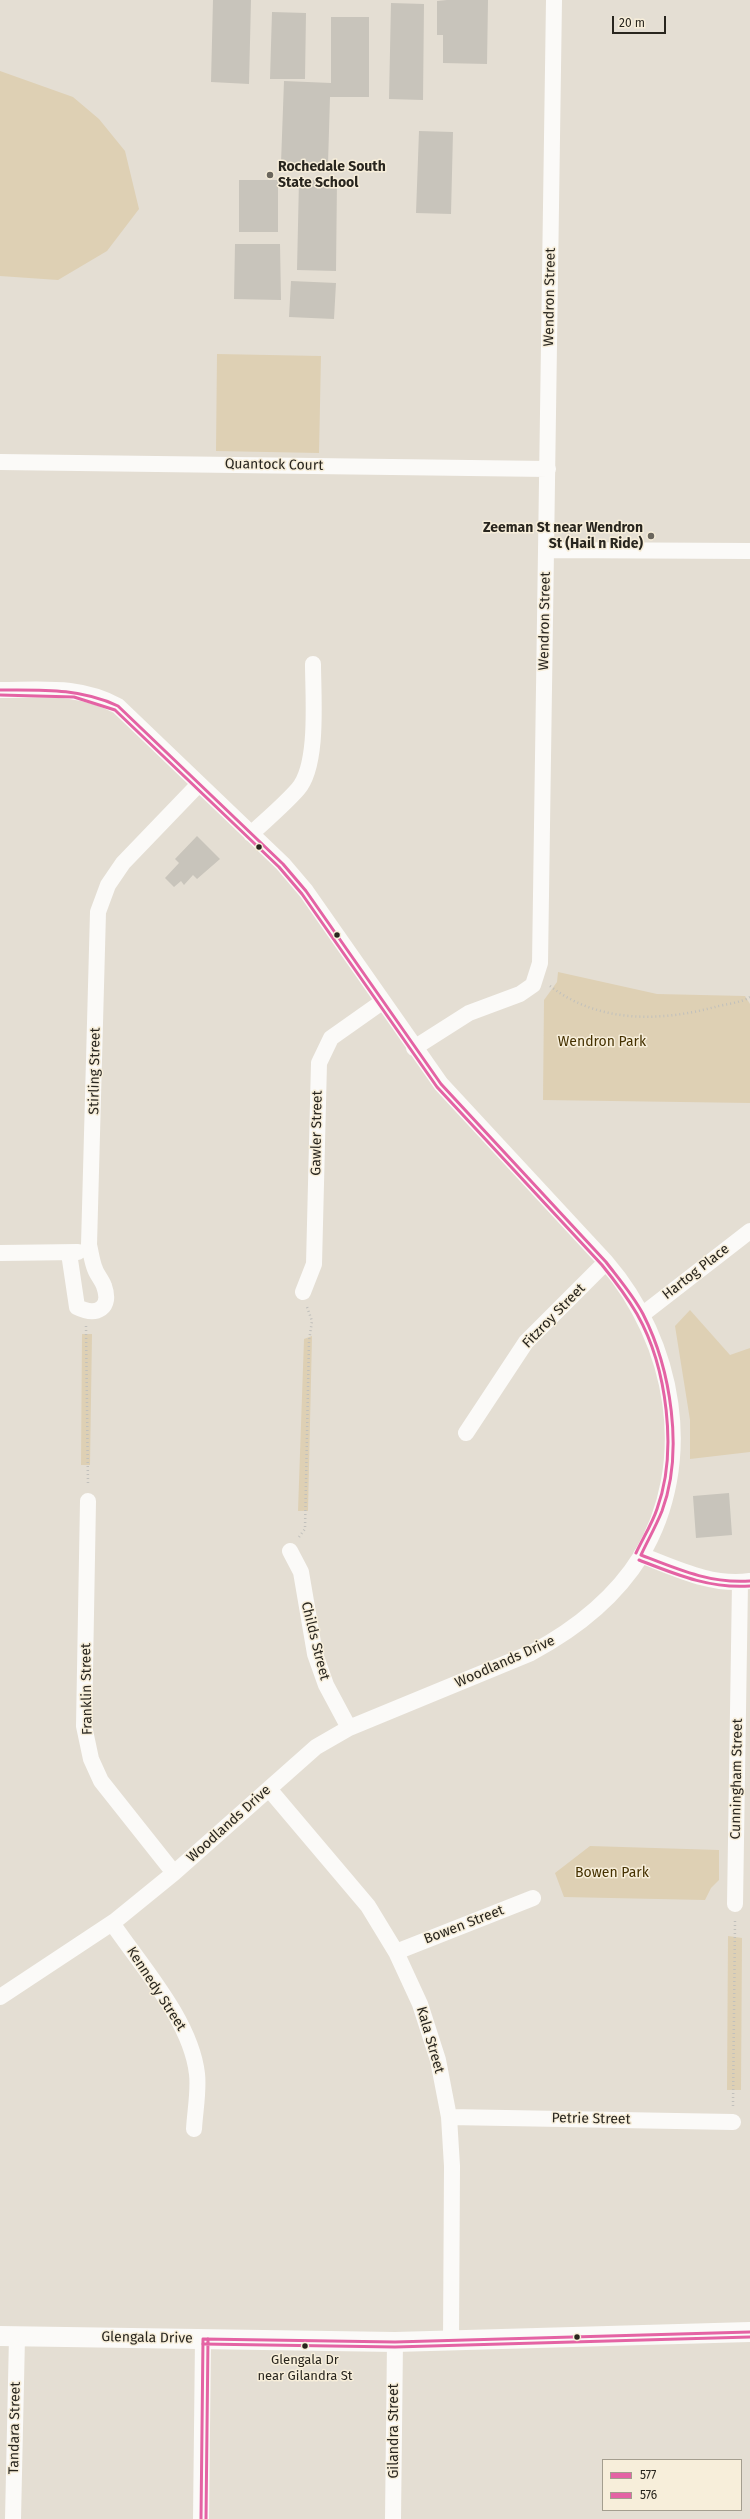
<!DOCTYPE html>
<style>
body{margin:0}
#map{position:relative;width:750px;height:2519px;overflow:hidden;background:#e4ded3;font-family:"Fira Sans",sans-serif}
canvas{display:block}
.legend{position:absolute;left:602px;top:2459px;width:140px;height:52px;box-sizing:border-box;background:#f7eeda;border:1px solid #a49e8f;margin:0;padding:5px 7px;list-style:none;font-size:12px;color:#28251e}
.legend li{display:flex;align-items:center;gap:8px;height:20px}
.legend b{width:20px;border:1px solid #a49e8f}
.scale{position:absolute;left:612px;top:16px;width:54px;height:18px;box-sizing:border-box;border:2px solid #28251e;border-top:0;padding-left:5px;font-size:12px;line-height:14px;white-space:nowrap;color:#28251e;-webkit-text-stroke:3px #f7eeda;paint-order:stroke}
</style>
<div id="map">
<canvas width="750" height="2519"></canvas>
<ul class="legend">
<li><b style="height:5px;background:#e463a4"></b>577</li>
<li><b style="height:5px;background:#e463a4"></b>576</li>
</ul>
<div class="scale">20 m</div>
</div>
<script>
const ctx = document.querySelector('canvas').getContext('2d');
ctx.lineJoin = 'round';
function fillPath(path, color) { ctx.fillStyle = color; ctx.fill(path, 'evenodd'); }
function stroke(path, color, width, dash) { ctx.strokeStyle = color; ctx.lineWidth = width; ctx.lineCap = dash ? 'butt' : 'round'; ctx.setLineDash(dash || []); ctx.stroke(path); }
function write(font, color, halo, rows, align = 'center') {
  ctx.font = font + ' "Fira Sans",sans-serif'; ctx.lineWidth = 3; ctx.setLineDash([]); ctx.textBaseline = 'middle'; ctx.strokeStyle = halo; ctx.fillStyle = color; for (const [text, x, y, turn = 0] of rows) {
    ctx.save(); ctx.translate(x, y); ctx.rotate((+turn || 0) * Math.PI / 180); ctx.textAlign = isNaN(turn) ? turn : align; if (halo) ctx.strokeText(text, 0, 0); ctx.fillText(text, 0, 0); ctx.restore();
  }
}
const green = new Path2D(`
 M0 71 73 97 99 119 125 151 139 209 107 251 58 280 0 276Z
 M217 354 321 356 319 453 216 451Z
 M558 972 657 994 745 996 750 1004V1103L543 1100 544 1000 557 982Z
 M690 1310 730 1355 750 1348V1452L690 1459V1420L675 1326Z
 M82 1334H92L90 1465H81Z
 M312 1336 308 1511H298L304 1339Z
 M590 1846 719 1850V1880L711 1888 705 1900 564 1897 555 1873Z
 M728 1936 742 1938 741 2090H727Z`);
const building = new Path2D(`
 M213 0H251L249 84 211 82Z
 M447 0H488L487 64 443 63V35H437V1Z
 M391 3 424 4 423 100 389 99Z
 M272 12 306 13 305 79H270Z
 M331 17H369V97H330L328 164 281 163 284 81 331 83Z
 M419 131 453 132 451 214 416 213Z
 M239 180H278V232H239Z
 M299 180H337L336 271 297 270Z
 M235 244H280L281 300 234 299Z
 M291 281 336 283 334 319 289 317Z
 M197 836 220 859 197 879 193 875 184 885 181 881 174 887 165 878 179 863 175 859Z
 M729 1493 732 1535 696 1538 693 1496Z`);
const path = new Path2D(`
 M550 986C598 1023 659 1022 715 1007 725 1004 741 1003 750 997
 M86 1326 88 1485
 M299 1537 305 1529 309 1341 312 1321 307 1307
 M733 2106 735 1921`);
const minor = new Path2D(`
 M0 462 548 469
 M546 550 750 551
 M0 690C43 690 79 685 118 706L283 864 306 891 441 1084 606 1262C675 1342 697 1462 641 1556 615 1598 574 1630 531 1653L349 1728 316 1747 174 1873 115 1921 0 1997
 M251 834C267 819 284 805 298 789 319 765 313 696 313 664
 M414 1048 469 1013 520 994 533 985 540 963 554 0
 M0 1253 78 1252
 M69 1253 77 1307C97 1317 112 1308 104 1286 102 1280 97 1275 95 1269 92 1262 91 1253 89 1245L98 912 108 885 123 863 198 785
 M303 1292 314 1264 319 1063 331 1038 382 1002
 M643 1314 750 1231
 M466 1433 526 1342 606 1262
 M88 1501 84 1726 91 1759 101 1781 174 1873
 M290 1551 301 1572 315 1654 326 1685 349 1728
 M641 1555C675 1568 713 1587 750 1581
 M269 1789 368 1906 396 1952 420 2004 438 2060 449 2117 452 2166 451 2340
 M735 1904 740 1583
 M112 1923C142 1967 191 2021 197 2074 199 2091 195 2111 194 2129
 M396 1952 533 1898
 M449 2117 733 2122
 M13 2519 17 2337
 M201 2519 203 2339
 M393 2519 395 2342`);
const tertiary = new Path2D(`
 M0 2336 395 2342 750 2332`);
const bus1 = new Path2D(`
 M0 690C42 690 80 688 118 706L283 864 306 891 441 1084 606 1262C619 1279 633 1295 643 1314 671 1369 684 1452 662 1511 656 1526 648 1540 641 1555
 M641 1555C677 1569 711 1584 750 1581
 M203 2339 395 2342 750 2332
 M201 2519 203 2339`);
const bus2 = new Path2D(`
 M0 695 74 697 115 710 279 867 302 894 437 1087 602 1265C615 1281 627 1297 637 1314 667 1367 678 1452 657 1509 652 1524 643 1538 636 1553
 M639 1560C675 1574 710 1589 750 1586
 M203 2344 395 2347 750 2337
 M206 2519 208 2339`);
const markers = [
 [270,175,4,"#6a665d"],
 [651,536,4,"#6a665d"],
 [259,847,3.5,"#28251e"],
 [337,935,3.5,"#28251e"],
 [577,2337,3.5,"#28251e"],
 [305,2346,3.5,"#28251e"]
];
const busNames = [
 ["Glengala Dr",305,2360],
 ["near Gilandra St",305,2376]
];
const poiNames = [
 ["Rochedale South",278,167],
 ["State School",278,183],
 ["Zeeman St near Wendron",643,528,"right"],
 ["St (Hail n Ride)",643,544,"right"]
];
const streetNames = [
 ["Wendron Street",550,297,-89],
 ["Quantock Court",274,465,1],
 ["Wendron Street",545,621,-89],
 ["Stirling Street",95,1071,-89],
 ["Gawler Street",317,1133,-89],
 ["Hartog Place",696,1272,-38],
 ["Fitzroy Street",554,1316,-46],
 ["Childs Street",315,1641,76],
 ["Woodlands Drive",505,1662,-24],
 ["Franklin Street",87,1689,-91],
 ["Cunningham Street",737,1779,-89],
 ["Woodlands Drive",229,1824,-42],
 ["Bowen Street",464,1925,-21],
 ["Kennedy Street",156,1989,57],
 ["Kala Street",430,2040,74],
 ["Petrie Street",591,2119,1],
 ["Glengala Drive",147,2338,1],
 ["Tandara Street",15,2428,-89],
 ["Gilandra Street",394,2431,-90]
];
const parkNames = [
 ["Wendron Park",602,1042],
 ["Bowen Park",612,1873]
];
fillPath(green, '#ded0b4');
fillPath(building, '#c8c4bb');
stroke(path, '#c1c0bc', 2.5, [1, 3]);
stroke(minor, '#fbfaf8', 16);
stroke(tertiary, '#fbfaf8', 20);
stroke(bus1, '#e463a4', 3);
stroke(bus2, '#e463a4', 3);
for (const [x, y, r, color] of markers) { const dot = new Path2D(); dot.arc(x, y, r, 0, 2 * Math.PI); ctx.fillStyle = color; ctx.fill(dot); stroke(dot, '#f7eeda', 1.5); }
write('13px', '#28251e', '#f7eeda', busNames);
write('bold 14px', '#28251e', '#f7eeda', poiNames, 'left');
write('14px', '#28251e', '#f7eeda', streetNames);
write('14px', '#453100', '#f7eeda', parkNames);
</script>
